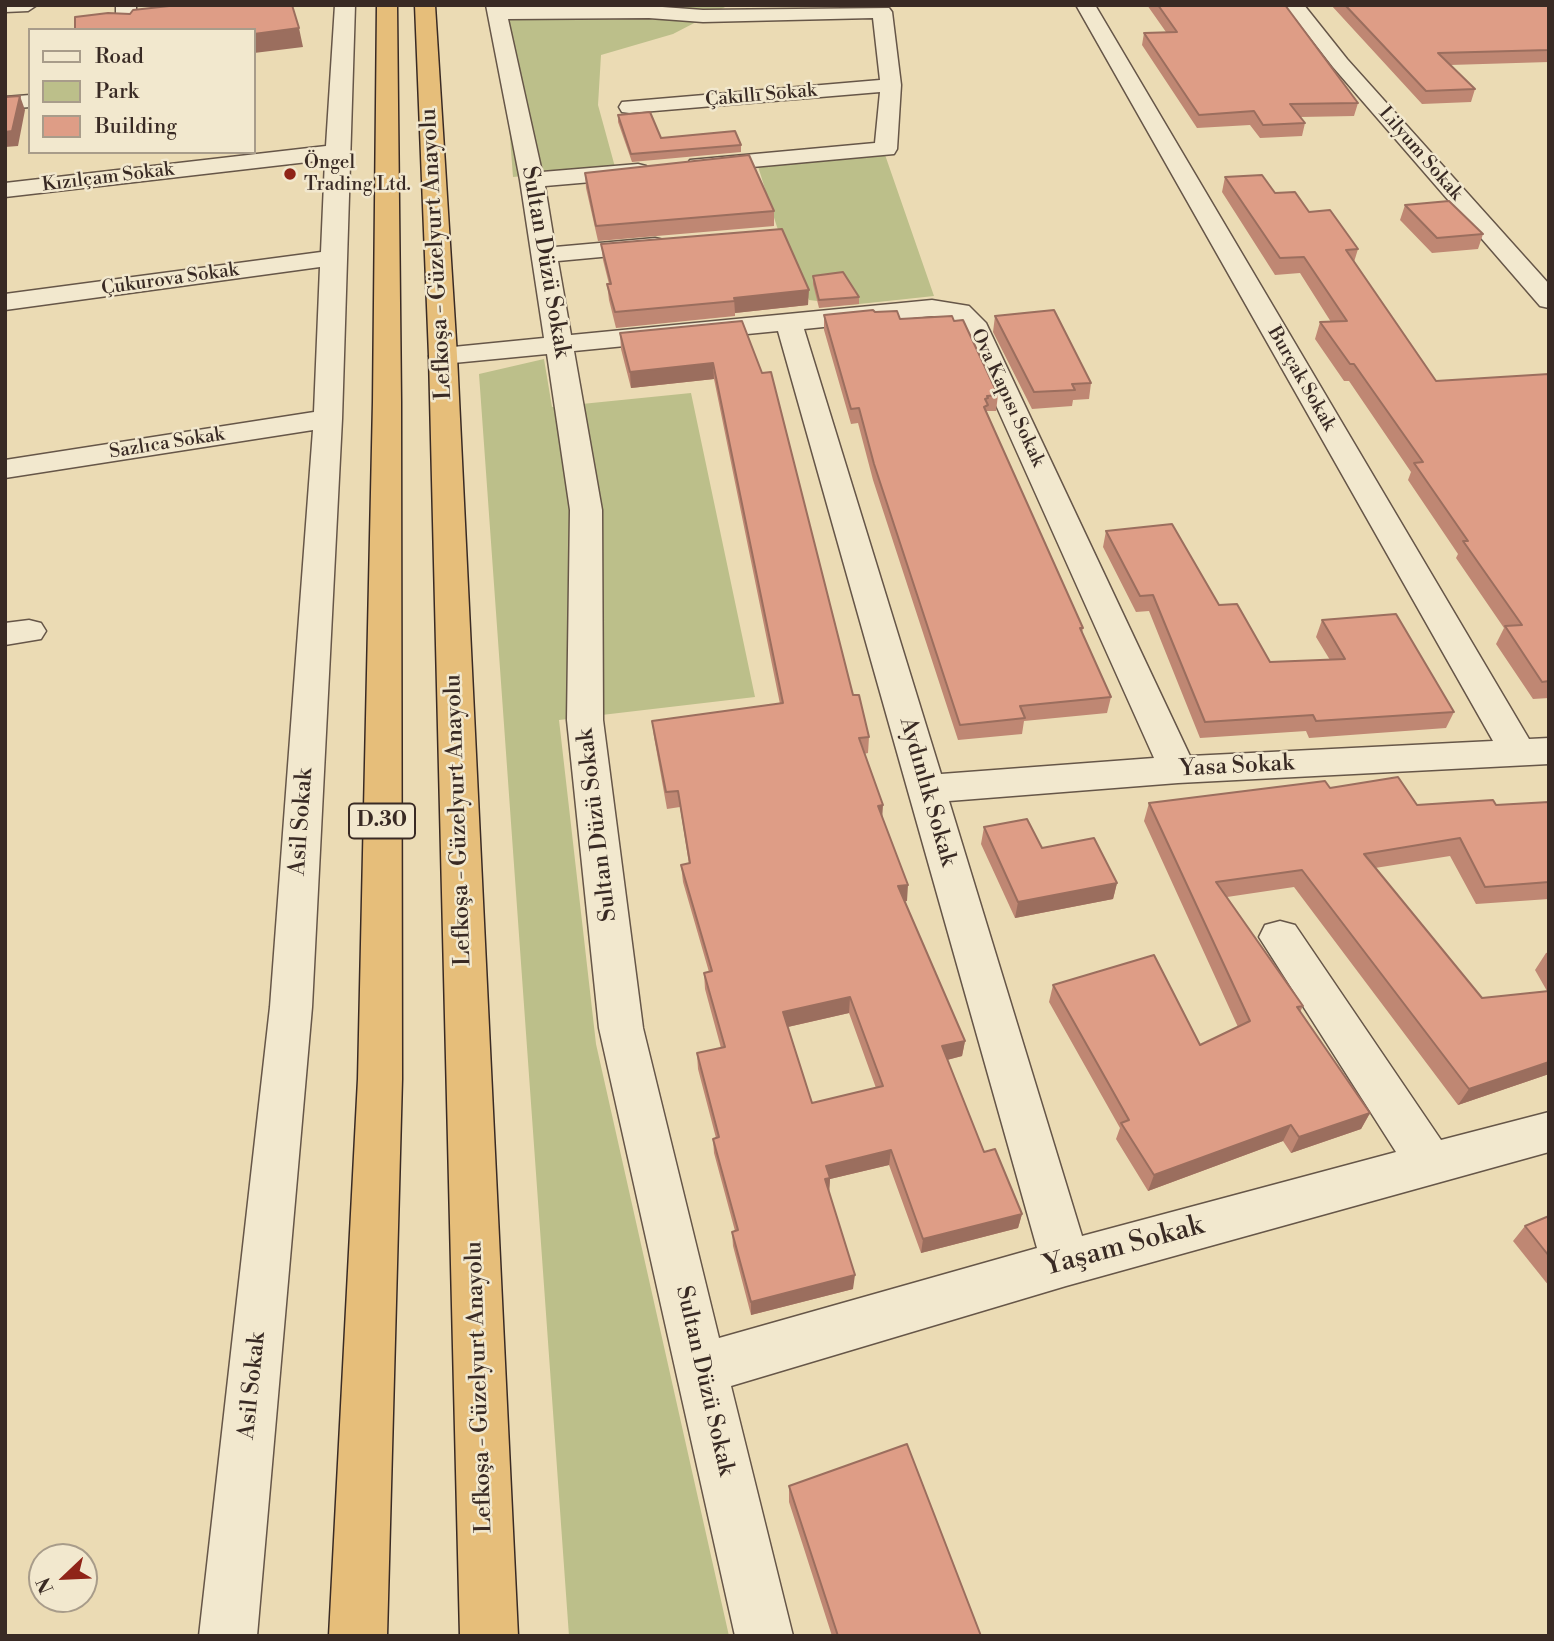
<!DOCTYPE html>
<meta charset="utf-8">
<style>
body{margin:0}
#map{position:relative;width:1554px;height:1641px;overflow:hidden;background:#ebdbb4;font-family:"Libre Bodoni",serif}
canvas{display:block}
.frame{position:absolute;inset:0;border:7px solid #392a24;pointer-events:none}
.legend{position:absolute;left:28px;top:28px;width:228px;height:126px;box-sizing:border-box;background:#f2e8ce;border:2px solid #a89c8a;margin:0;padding:9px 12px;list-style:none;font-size:21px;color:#392a24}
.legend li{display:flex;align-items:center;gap:14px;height:35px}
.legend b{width:35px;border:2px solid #a89c8a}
.north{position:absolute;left:28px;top:1543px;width:70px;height:70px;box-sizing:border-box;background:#f2e8ce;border:2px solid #a89c8a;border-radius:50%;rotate:247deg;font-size:19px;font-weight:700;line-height:28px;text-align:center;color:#392a24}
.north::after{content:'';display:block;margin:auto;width:24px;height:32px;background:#8f2418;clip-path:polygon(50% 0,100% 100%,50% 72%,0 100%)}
</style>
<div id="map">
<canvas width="1554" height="1641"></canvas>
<div class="frame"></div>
<ul class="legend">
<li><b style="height:9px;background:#f2e8ce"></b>Road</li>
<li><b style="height:19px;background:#bcbf8a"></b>Park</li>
<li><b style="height:19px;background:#de9d86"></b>Building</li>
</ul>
<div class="north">N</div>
</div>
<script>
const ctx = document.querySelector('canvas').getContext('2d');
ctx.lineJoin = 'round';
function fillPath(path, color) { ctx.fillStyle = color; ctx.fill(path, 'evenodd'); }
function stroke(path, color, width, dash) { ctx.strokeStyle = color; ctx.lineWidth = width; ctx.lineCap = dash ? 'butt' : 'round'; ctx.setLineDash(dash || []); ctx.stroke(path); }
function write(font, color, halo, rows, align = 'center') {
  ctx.font = font + ' "Libre Bodoni",serif'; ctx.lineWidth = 5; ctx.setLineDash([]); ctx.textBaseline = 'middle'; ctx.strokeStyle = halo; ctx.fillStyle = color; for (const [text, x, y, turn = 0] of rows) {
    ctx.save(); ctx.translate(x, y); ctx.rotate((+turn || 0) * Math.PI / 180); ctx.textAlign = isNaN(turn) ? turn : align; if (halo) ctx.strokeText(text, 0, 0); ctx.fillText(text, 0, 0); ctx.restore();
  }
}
const green = new Path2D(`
 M500 5H729L673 34 601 55 598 105 615 167 513 177Z
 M883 149 934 296 850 305 809 300 777 227 756 160Z
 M544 359 552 407 691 393 755 697 559 720 596 1044 729 1636H569L479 374Z`);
const street = new Path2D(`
 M5 5H37L28 11 5 12Z
 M116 5H136V30H116Z
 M335 5H355L342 419 312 1007 257 1636H199L270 1007 313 430 5 478V460L314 412 320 267 5 310V294L321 252 325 160 5 197V183L326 146Z
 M486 5 649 6 703 10 889 8 892 12 901 85 897 149 894 154 698 172 690 170 687 165 690 160 875 143 880 92 630 113 622 112 619 107 622 102 880 80 873 18 703 22 649 18 508 19 542 172 638 164 646 166 650 171 646 176 638 178 545 186 555 247 655 238 664 240 667 245 664 250 655 252 558 261 571 335 932 300 969 306 986 323 1190 756 1493 741 1076 5H1095L1529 739 1549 738V764L1178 783 949 801 1082 1236 1396 1152 1259 937 1265 925 1280 921 1295 925 1441 1140 1549 1112V1152L1066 1286 731 1386 793 1636H735L599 1028 567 720 570 510 547 354 443 364 433 362 429 356 433 350 443 348 544 338 520 180ZM932 316 952 319 961 327 1154 758 941 774 804 329ZM778 331 1037 1248 719 1338 643 1028 603 720 602 510 574 351Z
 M1285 5H1304L1347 59 1549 284V308L1540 306 1333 67Z
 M30 95V107L5 109V97Z
 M29 620 41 623 46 631 41 639 5 645V623Z`);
const highway = new Path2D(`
 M377 5H397L401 402 402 1079 387 1636H329L358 1079 373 402Z
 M415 5H435L457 356 518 1636H460L429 356Z`);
const wall = new Path2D(`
 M1147 5H1285L1358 103 1354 116 1300 117 1305 123 1302 136 1260 138 1250 125 1197 128 1142 45 1144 33 1166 32Z
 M1331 5H1549V62L1450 65 1475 89 1471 102 1422 104Z
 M618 115 661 138 741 145V152L632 162 618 122Z
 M585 173 774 211V226L598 241 586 188Z
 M1225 177 1275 193 1309 212 1358 249 1354 262 1436 381 1549 374V698L1533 699 1496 644 1504 628 1456 558 1458 554 1408 480 1411 472 1349 381H1344L1315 339 1320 322H1331L1300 273 1275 275 1222 192Z
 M1405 205 1483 234 1478 249 1432 253 1400 220Z
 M601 244 808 305 735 313V316L616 328 609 300 607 284H609L603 260Z
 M813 276 859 297V304L819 308 813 284Z
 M875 312 900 319 954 321 998 395 996 411H987V413L1083 628 1082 633 1111 697 1107 713 1024 721 1022 734 958 740 873 480 858 423 851 424 824 330V315Z
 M995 316 1091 383 1089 399 1073 400 1072 406 1032 409 993 332Z
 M742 321 853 695 869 737 868 753 864 754 907 901H904L965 1041 962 1056 947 1060 984 1152 1022 1214 1018 1228 921 1253 889 1165 830 1179 829 1193 853 1289 751 1315 733 1246 732 1232 735 1231 714 1153 713 1139 716 1138 698 1069 697 1053 721 1048 705 989 704 973 709 972 683 882 681 865 689 864 680 807 667 809 654 737 652 721 780 704 714 379 631 388 621 349 620 333ZM849 1013 876 1088 812 1103 788 1027Z
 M1106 531 1219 605 1270 662 1330 660 1316 637 1322 620 1454 712 1446 728 1309 738 1306 731 1200 738 1149 611 1136 612 1103 547Z
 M1330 788 1417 805H1496L1549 802V899L1476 904 1450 856 1375 868 1482 998 1547 991 1535 970 1546 953 1549 952V1074L1458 1105 1294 887 1227 897 1303 1006 1300 1012 1370 1113 1361 1129 1291 1153 1283 1141 1148 1191 1116 1139 1120 1128 1049 1002 1053 985 1200 1045 1238 1027 1144 821 1149 803Z
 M984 827 1042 848 1117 883 1113 899 1015 918 981 844Z
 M1549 1216V1286L1513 1241 1525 1226Z
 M789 1486 981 1636H832L789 1502Z`);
const shadedWall = new Path2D(`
 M299 28 303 47 254 53V34Z
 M20 96 25 110 18 146 5 147V132Z
 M809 290 808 305 735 313 734 298Z
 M713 363 714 379 631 388 630 372Z
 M883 805 882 821 878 806Z
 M1117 883 1113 899 1015 918 1018 902Z
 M908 885 907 901 896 903 898 886Z
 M850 997 849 1013 783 1028V1012Z
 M965 1041 962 1056 939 1062 942 1046Z
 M1549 1062V1074L1458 1105 1469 1089Z
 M1370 1113 1361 1129 1291 1153 1299 1137Z
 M1291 1125 1283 1141 1148 1191 1154 1175Z
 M891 1150 889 1165 830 1179 829 1193 824 1194 826 1166Z
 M1022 1214 1018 1228 921 1253 923 1239Z
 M855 1275 853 1289 751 1315V1302Z`);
const building = new Path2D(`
 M178 5H292L299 28 254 34V30H75V17L108 13 130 14 133 10Z
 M1158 5H1285L1358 103 1290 104 1305 123 1263 125 1254 111 1199 115 1144 33 1177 32Z
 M1345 5H1549V50L1438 53 1475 89 1426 91Z
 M20 96 12 131 5 132V97Z
 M650 112 661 138 735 131 741 145 631 154 618 115Z
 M749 155 774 211 596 226 585 173Z
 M1262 175 1275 193 1295 192 1309 212 1330 210 1358 249 1346 250 1436 381 1549 374V681L1542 682 1505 626 1522 625 1463 541H1468L1414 463 1423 462 1354 364H1350L1320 322 1347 321 1304 257 1280 258 1225 177Z
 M1449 201 1483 234 1437 238 1405 205Z
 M782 229 809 290 734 298 735 301 615 312 607 284H611L601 244Z
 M843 272 859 297 819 300 813 276Z
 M873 310 875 312 897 311 900 319 952 316 954 321 963 320 998 395 987 396 988 398 985 399 988 405 984 407 1083 628H1080L1111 697 1020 706 1025 718 960 725 874 464 859 408 851 409 824 315Z
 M1054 310 1091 383 1072 384 1075 390 1034 392 995 316Z
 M742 321 762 373 771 372 853 695H859L869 737 859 738 883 805 878 806 908 885 898 886 965 1041 942 1046 984 1152 995 1149 1022 1214 923 1239 891 1150 826 1166 830 1178 825 1179 855 1275 751 1302 732 1232 738 1230 713 1139 719 1137 697 1053 725 1047 704 973 712 971 681 865 690 863 678 791 666 792 652 721 783 703 713 363 630 372 620 333ZM850 997 883 1086 812 1103 783 1012Z
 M1172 524 1219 605 1237 604 1270 662 1345 659 1322 620 1396 614 1454 712 1316 721 1313 715 1205 722 1153 595 1140 596 1106 531Z
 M1398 777 1417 805 1493 800 1496 805 1549 802V882L1485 887 1460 838 1364 854 1482 998 1549 991V1062L1469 1089 1302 870 1216 882 1303 1006 1297 1007 1370 1113 1299 1137 1291 1125 1154 1175 1121 1123 1129 1120 1053 985 1154 955 1200 1045 1250 1021 1149 803 1325 781 1330 788Z
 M1027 819 1042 848 1094 838 1117 883 1018 902 984 827Z
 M1549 1216V1256L1525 1226Z
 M907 1444 981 1636H838L789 1486Z`);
const markers = [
 [290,174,7,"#8f2418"]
];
const farStreetnames = [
 ["Çakıllı Sokak",761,96,-5],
 ["Lilyum Sokak",1420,154,49],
 ["Kızılçam Sokak",108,178,-7],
 ["Çukurova Sokak",170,280,-8],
 ["Burçak Sokak",1301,379,60],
 ["Ova Kapısı Sokak",1007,398,65],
 ["Sazlıca Sokak",167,444,-9]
];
const farPoinames = [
 ["Öngel",304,163],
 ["Trading Ltd.",304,185]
];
const shields = [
 [382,821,66]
];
const shieldNames = [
 ["D.30",382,821]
];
const streetNames = [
 ["Lefkoşa - Güzelyurt Anayolu",437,254,-93],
 ["Sultan Düzü Sokak",545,262,80],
 ["Yasa Sokak",1237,767,-3],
 ["Aydınlık Sokak",927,792,74],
 ["Lefkoşa - Güzelyurt Anayolu",459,820,-92],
 ["Asil Sokak",302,822,-86],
 ["Sultan Düzü Sokak",598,825,-97],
 ["Sultan Düzü Sokak",704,1381,77],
 ["Asil Sokak",253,1386,-84],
 ["Lefkoşa - Güzelyurt Anayolu",480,1387,-92]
];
const nearStreetnames = [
 ["Yaşam Sokak",1124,1247,-15]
];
fillPath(green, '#bcbf8a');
stroke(street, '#665648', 3);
stroke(highway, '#392a24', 3);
fillPath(street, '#f2e8ce');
fillPath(highway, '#e6be7a');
fillPath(wall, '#bf8773');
fillPath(shadedWall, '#9b6e5e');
fillPath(building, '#de9d86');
stroke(building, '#9b6e5e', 2);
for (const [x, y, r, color] of markers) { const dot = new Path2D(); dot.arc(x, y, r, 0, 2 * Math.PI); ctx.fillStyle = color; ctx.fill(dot); stroke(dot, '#f2e8ce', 2.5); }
write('19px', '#392a24', '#f2e8ce', farStreetnames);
write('19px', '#392a24', '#f2e8ce', farPoinames, 'left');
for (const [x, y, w] of shields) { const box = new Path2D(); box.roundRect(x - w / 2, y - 17.5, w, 35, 5); ctx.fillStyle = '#f2e8ce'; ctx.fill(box); stroke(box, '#392a24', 2); }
write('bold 21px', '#392a24', null, shieldNames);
write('23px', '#392a24', '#f2e8ce', streetNames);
write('28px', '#392a24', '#f2e8ce', nearStreetnames);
</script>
